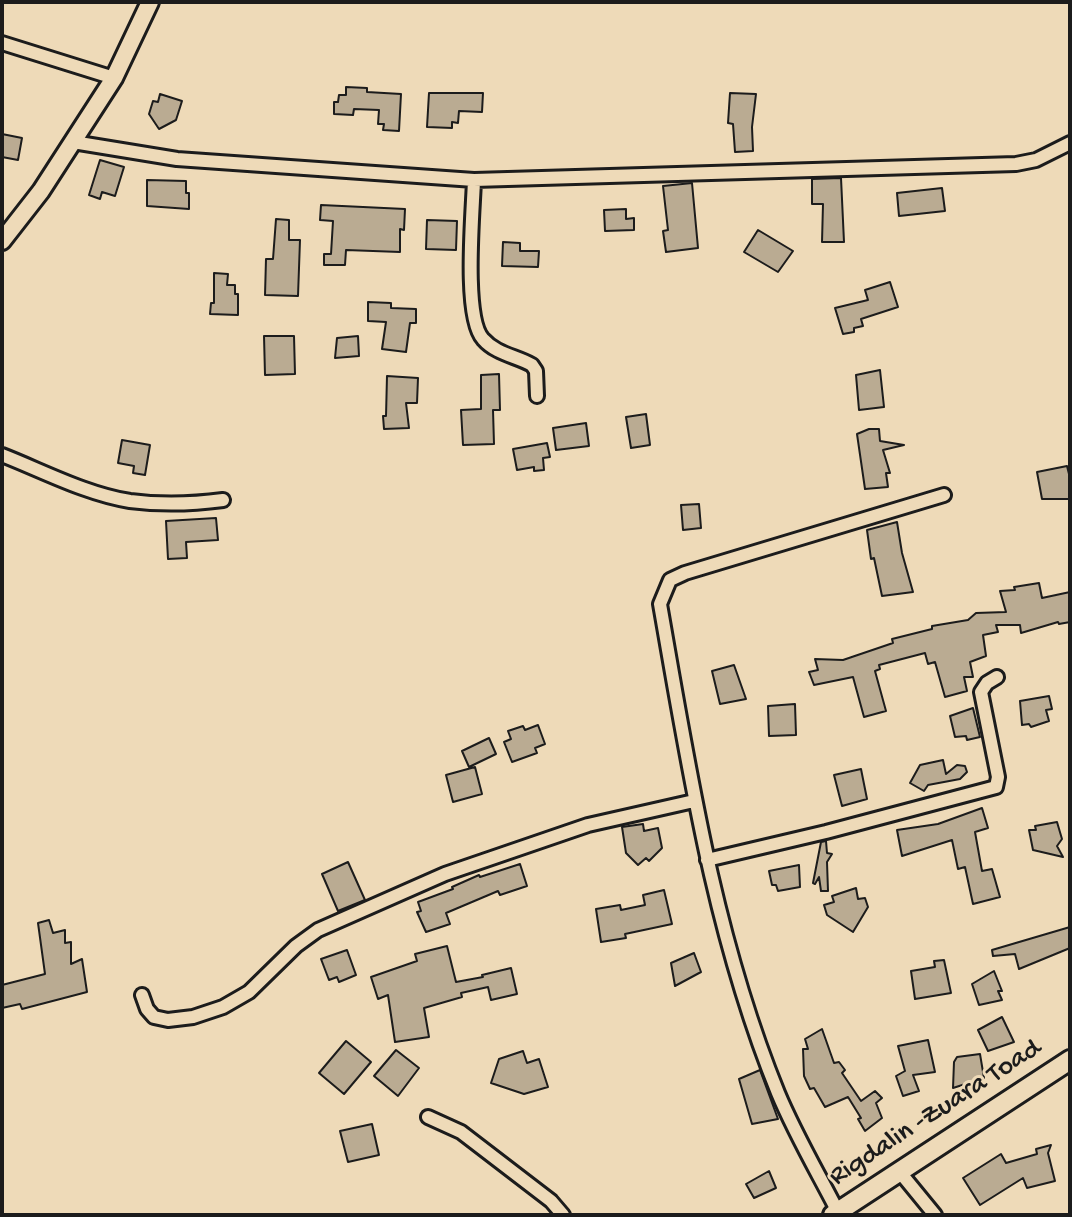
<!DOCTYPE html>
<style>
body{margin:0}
#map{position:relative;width:1072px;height:1217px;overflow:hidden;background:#eedab8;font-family:"Gochi Hand",sans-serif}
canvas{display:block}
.frame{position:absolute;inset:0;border:4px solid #1c1c1c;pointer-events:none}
</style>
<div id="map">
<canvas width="1072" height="1217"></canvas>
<div class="frame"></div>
</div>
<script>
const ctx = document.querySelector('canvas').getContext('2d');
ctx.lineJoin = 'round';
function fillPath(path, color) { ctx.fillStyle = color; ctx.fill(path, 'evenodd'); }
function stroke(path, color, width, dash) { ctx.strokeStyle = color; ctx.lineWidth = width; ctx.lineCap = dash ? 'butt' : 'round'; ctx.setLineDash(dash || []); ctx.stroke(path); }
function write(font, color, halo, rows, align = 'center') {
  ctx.font = font + ' "Gochi Hand",sans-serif'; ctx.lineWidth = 6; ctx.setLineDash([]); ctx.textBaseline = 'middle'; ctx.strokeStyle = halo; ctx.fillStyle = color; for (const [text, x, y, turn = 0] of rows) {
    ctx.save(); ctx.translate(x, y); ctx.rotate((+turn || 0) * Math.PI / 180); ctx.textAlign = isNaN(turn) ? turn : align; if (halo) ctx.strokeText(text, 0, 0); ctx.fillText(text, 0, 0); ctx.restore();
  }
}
const building = new Path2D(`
 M346 87 367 88V92L401 94 399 131 383 130 384 124H378L379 110 354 109 353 115 334 114V102H338L339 95H346Z
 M429 93H483L482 112 459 111 458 123 452 122V128L427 127Z
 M730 93 756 94 752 127 753 151 735 152 733 124 728 123Z
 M160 94 182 101 176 120 159 129 149 114 153 101 158 102Z
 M2 134 22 138 18 160 2 157Z
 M100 160 124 167 115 196 102 192 100 199 89 195Z
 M841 178 844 242H822L823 204H812V179Z
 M147 180 186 181V193H189V209L147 206Z
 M692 183 698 248 666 252 663 231 668 230 663 186Z
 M942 188 945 211 899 216 897 193Z
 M321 205 405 209 404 230 400 229V252L346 250 345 265H324V254H331L333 221 320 220Z
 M626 209V219L634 218V230L605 231 604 210Z
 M276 219 289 220V240H300L298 296 265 295 266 259H273Z
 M427 220 457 221 456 250 426 249Z
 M758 230 793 251 778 272 744 252Z
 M503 242 520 243V251H539L538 267 502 266Z
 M214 273 228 274 227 285H235V294H238V315L210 314 211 303H214Z
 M890 282 898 307 861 319 863 326 854 328V332L843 334 835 308 868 300 865 290Z
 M368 302 391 303V308L416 309V323H410L406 352 382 349 386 322 368 321Z
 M264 336H294L295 374 265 375Z
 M358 336 359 356 335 358 337 338Z
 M880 370 884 407 859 410 856 375Z
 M499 374 500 410H493L494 444 463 445 461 410 481 409V375Z
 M387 376 418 378 417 403H406L409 428 384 429 383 416H386Z
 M646 414 650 445 631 448 626 417Z
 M586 423 589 446 556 450 553 428Z
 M869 429H879L880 441 904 445 883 450 890 473H886L888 487 865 489 857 434Z
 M122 440 150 445 145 475 133 473 134 466 118 463Z
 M547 443 550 457 543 458 544 470 534 471V467L517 470 513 449Z
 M1067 466 1070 478V499H1042L1037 472Z
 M699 504 701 528 683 530 681 505Z
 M216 518 218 540 186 542 187 558 168 559 166 521Z
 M897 522 902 553 913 592 882 596 874 558 871 559 867 530Z
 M1039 583 1042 598 1070 592V622L1059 624 1058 622 1021 633 1020 625H996L998 632 983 635 986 656 970 662 973 677H964L967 691 945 697 935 662 928 664 925 653 879 665 880 669 875 671 886 711 864 717 853 677 814 685 809 672 818 670 815 659 843 660 893 643 892 639 932 629V626L968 620 976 613 1006 612 1000 591 1015 590 1014 587Z
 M734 665 746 699 720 704 712 671Z
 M1049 696 1052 709 1046 710 1049 721 1031 727 1029 724 1022 725 1020 701Z
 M795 704 796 735 769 736 768 706Z
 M973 708 980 737 967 740 966 736 955 737 950 716Z
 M538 725 545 744 535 748 537 753 512 762 504 742 511 739 508 731 523 726 525 730Z
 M489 738 496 754 469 767 462 751Z
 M943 760 946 774 957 765 965 766 967 772 960 779 928 785 924 791 910 783 920 765Z
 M475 767 482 794 453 802 446 775Z
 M861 769 867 799 842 806 834 775Z
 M982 808 988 828 975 832 982 871 992 869 1000 897 973 904 965 867 958 869 952 840 902 856 897 830 938 824Z
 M1057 822 1062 839 1057 846 1063 857 1033 850 1029 830H1036L1035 826Z
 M643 824 644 831 658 828 662 848 649 861 646 858 638 865 626 853 622 827Z
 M826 841 827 853 832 854 827 862 828 891H821L819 877 815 884 813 883 821 842Z
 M348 862 365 900 338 911 322 874Z
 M520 864 527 886 500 895 498 891 446 913 450 924 426 932 417 912 421 911 418 902 453 889 452 887 479 875 480 877Z
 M799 865 800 887 778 891 776 885H772L769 871Z
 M856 888 858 899 865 898 868 907 853 932 827 915 824 905 834 902 832 896Z
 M664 890 672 924 625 934 626 938 601 942 596 909 620 905 621 910 645 905 643 895Z
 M49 920 53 933 65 930V943L71 942V964L82 959 87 992 22 1009 20 1004 2 1008V985L45 974 38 923Z
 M1070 927V948L1019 969 1015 954 993 956 992 950Z
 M447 946 456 982 483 977 482 975 511 968 517 994 491 1000 488 987 461 993 462 997 424 1008 429 1037 395 1042 388 995 378 999 371 977 417 961 415 954Z
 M347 950 356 975 339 982 337 977 329 980 321 959Z
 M694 953 701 972 675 986 671 963Z
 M944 960 951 993 915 999 911 971 935 967 934 961Z
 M994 971 1002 991H998L1002 1000 979 1005 972 984Z
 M1002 1017 1014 1042 988 1051 978 1030Z
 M822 1029 834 1063 839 1062 845 1070 842 1073 861 1101 875 1091 882 1098 876 1103 882 1118 865 1131 858 1119 861 1118 848 1097 825 1107 814 1088 810 1089 804 1076 803 1049H808L805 1039Z
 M928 1040 935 1072 913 1075 919 1091 903 1096 896 1076 905 1071 898 1046Z
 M346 1041 371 1062 344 1094 319 1073Z
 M396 1050 419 1068 398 1096 374 1076Z
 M523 1051 527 1063 539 1059 548 1087 524 1094 491 1083 499 1059Z
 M980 1054 984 1078 953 1088 954 1062 957 1057Z
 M760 1070 778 1119 752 1124 739 1079Z
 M372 1124 379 1155 348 1162 340 1131Z
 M1051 1145 1048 1153 1055 1181 1027 1188 1023 1178 980 1205 963 1178 1001 1154 1006 1163 1037 1154 1036 1149Z
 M769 1171 776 1188 754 1198 746 1184Z`);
const street = new Path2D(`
 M2 43 114 78
 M73 142 177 159 474 180 1016 164 1036 160 1070 143
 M474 180C473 212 463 317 483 339 496 354 516 356 532 365L536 371 537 396
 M2 455C43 471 86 494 130 501 161 505 193 504 223 500
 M707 860 826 832 996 787 998 777 981 692 987 683 997 677
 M142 995 147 1009 154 1017 168 1020 193 1017 223 1007 249 992 296 946 318 930 445 874 588 825 694 801
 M428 1117 461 1132 551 1201 563 1215
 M899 1171 935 1215
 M838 1212C818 1173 795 1134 778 1093 714 936 689 769 660 604L670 580 685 573 944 495`);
const secondary = new Path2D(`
 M2 241 41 191 114 78 150 2`);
const primary = new Path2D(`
 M833 1215 1070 1060`);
const streetNames = [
 ["Rigdalin -Zuara Toad",936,1114,-33]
];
fillPath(building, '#baab92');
stroke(building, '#1c1c1c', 2);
stroke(street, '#1c1c1c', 18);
stroke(secondary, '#1c1c1c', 22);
stroke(primary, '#1c1c1c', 24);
stroke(street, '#eedab8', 12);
stroke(secondary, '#eedab8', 16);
stroke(primary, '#eedab8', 18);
write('28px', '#1c1c1c', '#eedab8', streetNames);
</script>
